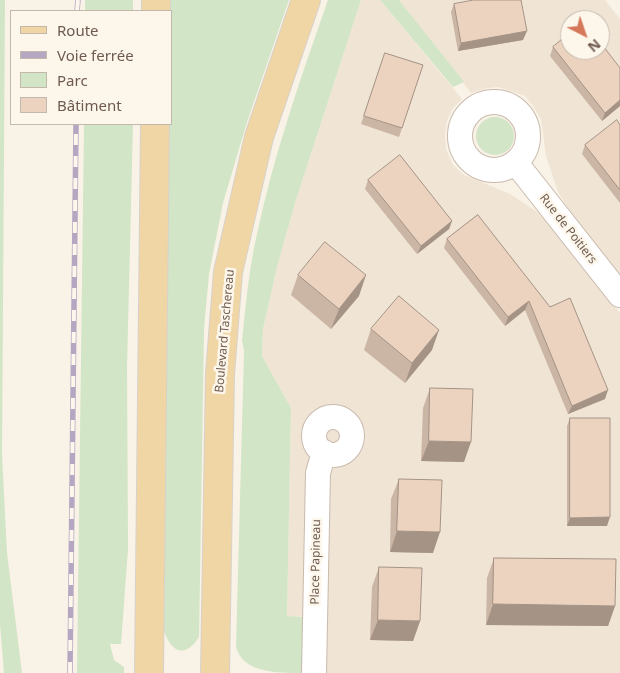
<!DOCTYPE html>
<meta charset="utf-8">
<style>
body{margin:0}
#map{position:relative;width:620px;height:673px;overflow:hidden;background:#f9f2e6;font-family:"Noto Sans",sans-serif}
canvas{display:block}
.legend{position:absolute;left:10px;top:10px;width:162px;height:115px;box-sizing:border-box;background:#fdf6eb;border:1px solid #c4b8ac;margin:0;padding:6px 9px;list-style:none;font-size:15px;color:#6f5a4e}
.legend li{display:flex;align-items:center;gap:10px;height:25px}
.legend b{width:25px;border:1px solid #c4b8ac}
.north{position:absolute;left:560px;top:10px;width:50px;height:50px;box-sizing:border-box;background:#fdf6eb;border:1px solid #c4b8ac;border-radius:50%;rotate:139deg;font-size:14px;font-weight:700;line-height:20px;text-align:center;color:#6f5a4e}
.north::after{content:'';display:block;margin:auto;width:18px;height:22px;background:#d57759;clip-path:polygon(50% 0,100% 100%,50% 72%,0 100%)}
</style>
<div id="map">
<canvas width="620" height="673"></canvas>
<ul class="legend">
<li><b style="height:6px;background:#f1d6a5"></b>Route</li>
<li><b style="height:6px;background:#b5a6c2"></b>Voie ferrée</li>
<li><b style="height:14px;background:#d2e5c6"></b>Parc</li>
<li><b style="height:14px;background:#ecd3c0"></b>Bâtiment</li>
</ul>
<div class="north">N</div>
</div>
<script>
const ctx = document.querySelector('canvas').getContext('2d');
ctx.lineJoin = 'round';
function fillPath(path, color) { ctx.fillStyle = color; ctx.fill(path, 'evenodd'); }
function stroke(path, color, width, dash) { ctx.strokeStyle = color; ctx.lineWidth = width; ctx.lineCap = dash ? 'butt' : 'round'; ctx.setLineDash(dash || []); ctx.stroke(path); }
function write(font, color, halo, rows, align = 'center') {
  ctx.font = font + ' "Noto Sans",sans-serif'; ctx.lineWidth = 5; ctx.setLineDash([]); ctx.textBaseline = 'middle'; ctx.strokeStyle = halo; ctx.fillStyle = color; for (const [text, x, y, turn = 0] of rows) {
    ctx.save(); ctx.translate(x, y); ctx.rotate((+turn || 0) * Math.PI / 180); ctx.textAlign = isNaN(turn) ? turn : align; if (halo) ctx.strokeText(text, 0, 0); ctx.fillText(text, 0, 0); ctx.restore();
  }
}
const residential = new Path2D(`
 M361 0H380L462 99 453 108 447 120 445 135 446 149 453 165 464 175 510 194 536 211 551 226 620 313V673H324L325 618 287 616 291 408 262 356 263 329 277 267 295 203Z
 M399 0H605L620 19V275L576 221 558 192 546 156 541 119 533 106 525 96 498 87 487 88 471 93ZM570 20H600V50H570Z`);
const green = new Path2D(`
 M0 0H5L2 455 7 553 22 673H4L0 624Z
 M85 0H133V11H85Z
 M171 0H289L247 122 223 203 209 274 204 329 199 637C182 664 166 646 162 622Z
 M328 0H361L295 203 277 267 263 329 262 356 291 408 287 616 303 617 306 620 305 673C276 673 243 673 236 647L244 351 242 340C246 304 249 268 257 234 274 154 301 77 328 0Z
 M380 0H399L464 82 453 87Z
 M476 136a19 19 0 1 1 38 0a19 19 0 1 1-38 0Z
 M84 124H133L127 367 128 549 121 644H110L114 660 124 667V673H77Z`);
const minor = new Path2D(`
 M460 136a34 34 0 1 1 68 0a34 34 0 1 1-68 0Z
 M516 163 620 295
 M314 436a19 19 0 1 1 38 0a19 19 0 1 1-38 0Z
 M314 673 318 473 324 452`);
const major = new Path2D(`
 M156 11V0
 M149 673 155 124
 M215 673 220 374 228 272 259 137 306 0`);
const rail = new Path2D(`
 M77 11 78 0
 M70 673 76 124`);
const wall = new Path2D(`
 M454 4 523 40 458 51 451 12Z
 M553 47 620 106 602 121 550 56Z
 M385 53 423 65 399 137 361 124Z
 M620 125V203L582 154 585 145Z
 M368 180 452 221 449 229 417 254 365 189Z
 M478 215 605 399 568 414 525 310 505 326 444 248 447 239Z
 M298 275 359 296 331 329 291 295Z
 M371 329 432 350 405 383 364 350Z
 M430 388 464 462 421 461 423 408Z
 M570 418 607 526H567V426Z
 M399 479 433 553 390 552 391 499Z
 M494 558 615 606 608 626 486 625 487 578Z
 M379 567 420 621 413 641 370 640 372 587Z`);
const shadedWall = new Path2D(`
 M527 31 523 40 458 51 461 43Z
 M620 100V106L602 121 605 113Z
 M452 221 449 229 417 254 421 246Z
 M366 275 359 296 331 329 339 309Z
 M529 301 525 310 505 326 508 317Z
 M439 330 432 350 405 383 412 363Z
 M608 390 605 399 568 414 572 406Z
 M429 441 471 442 464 462 421 461Z
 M610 517 607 526H567L570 518Z
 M397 531 440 532 433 553 390 552Z
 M493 604 615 606 608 626 486 625Z
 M378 620 420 621 413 641 370 640Z`);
const building = new Path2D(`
 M474 0H521L527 31 461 43 454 4Z
 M570 33V50H600V42L620 68V100L605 113 553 47Z
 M385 53 423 65 402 128 364 116Z
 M617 120 620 125V190L585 145Z
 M400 155 452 221 421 246 368 180Z
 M478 215 550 307 570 298 608 390 572 406 529 301 508 317 447 239Z
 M325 242 366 275 339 309 298 275Z
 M399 296 439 330 412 363 371 329Z
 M430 388 473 389 471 442 429 441Z
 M570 418H610V517L570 518Z
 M399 479 442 480 440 532 397 531Z
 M494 558 616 559 615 606 493 604Z
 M379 567 422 568 420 621 378 620Z`);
const streetNames = [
 ["Rue de Poitiers",568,229,52],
 ["Boulevard Taschereau",225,331,-85],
 ["Place Papineau",316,562,-89]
];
fillPath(residential, '#f0e4d5');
fillPath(green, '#d2e5c6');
stroke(minor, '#c9baad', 26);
stroke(major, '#d7d1cd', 30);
stroke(minor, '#fff', 24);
stroke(major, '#f1d6a5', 28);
stroke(rail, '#b5a6c2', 5.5);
stroke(rail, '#fdf6eb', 4, [11]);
fillPath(wall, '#cbb5a5');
fillPath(shadedWall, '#a59486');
fillPath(building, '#ecd3c0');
stroke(building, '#a59486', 1);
write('12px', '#6f5a4e', '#fdf6eb', streetNames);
</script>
